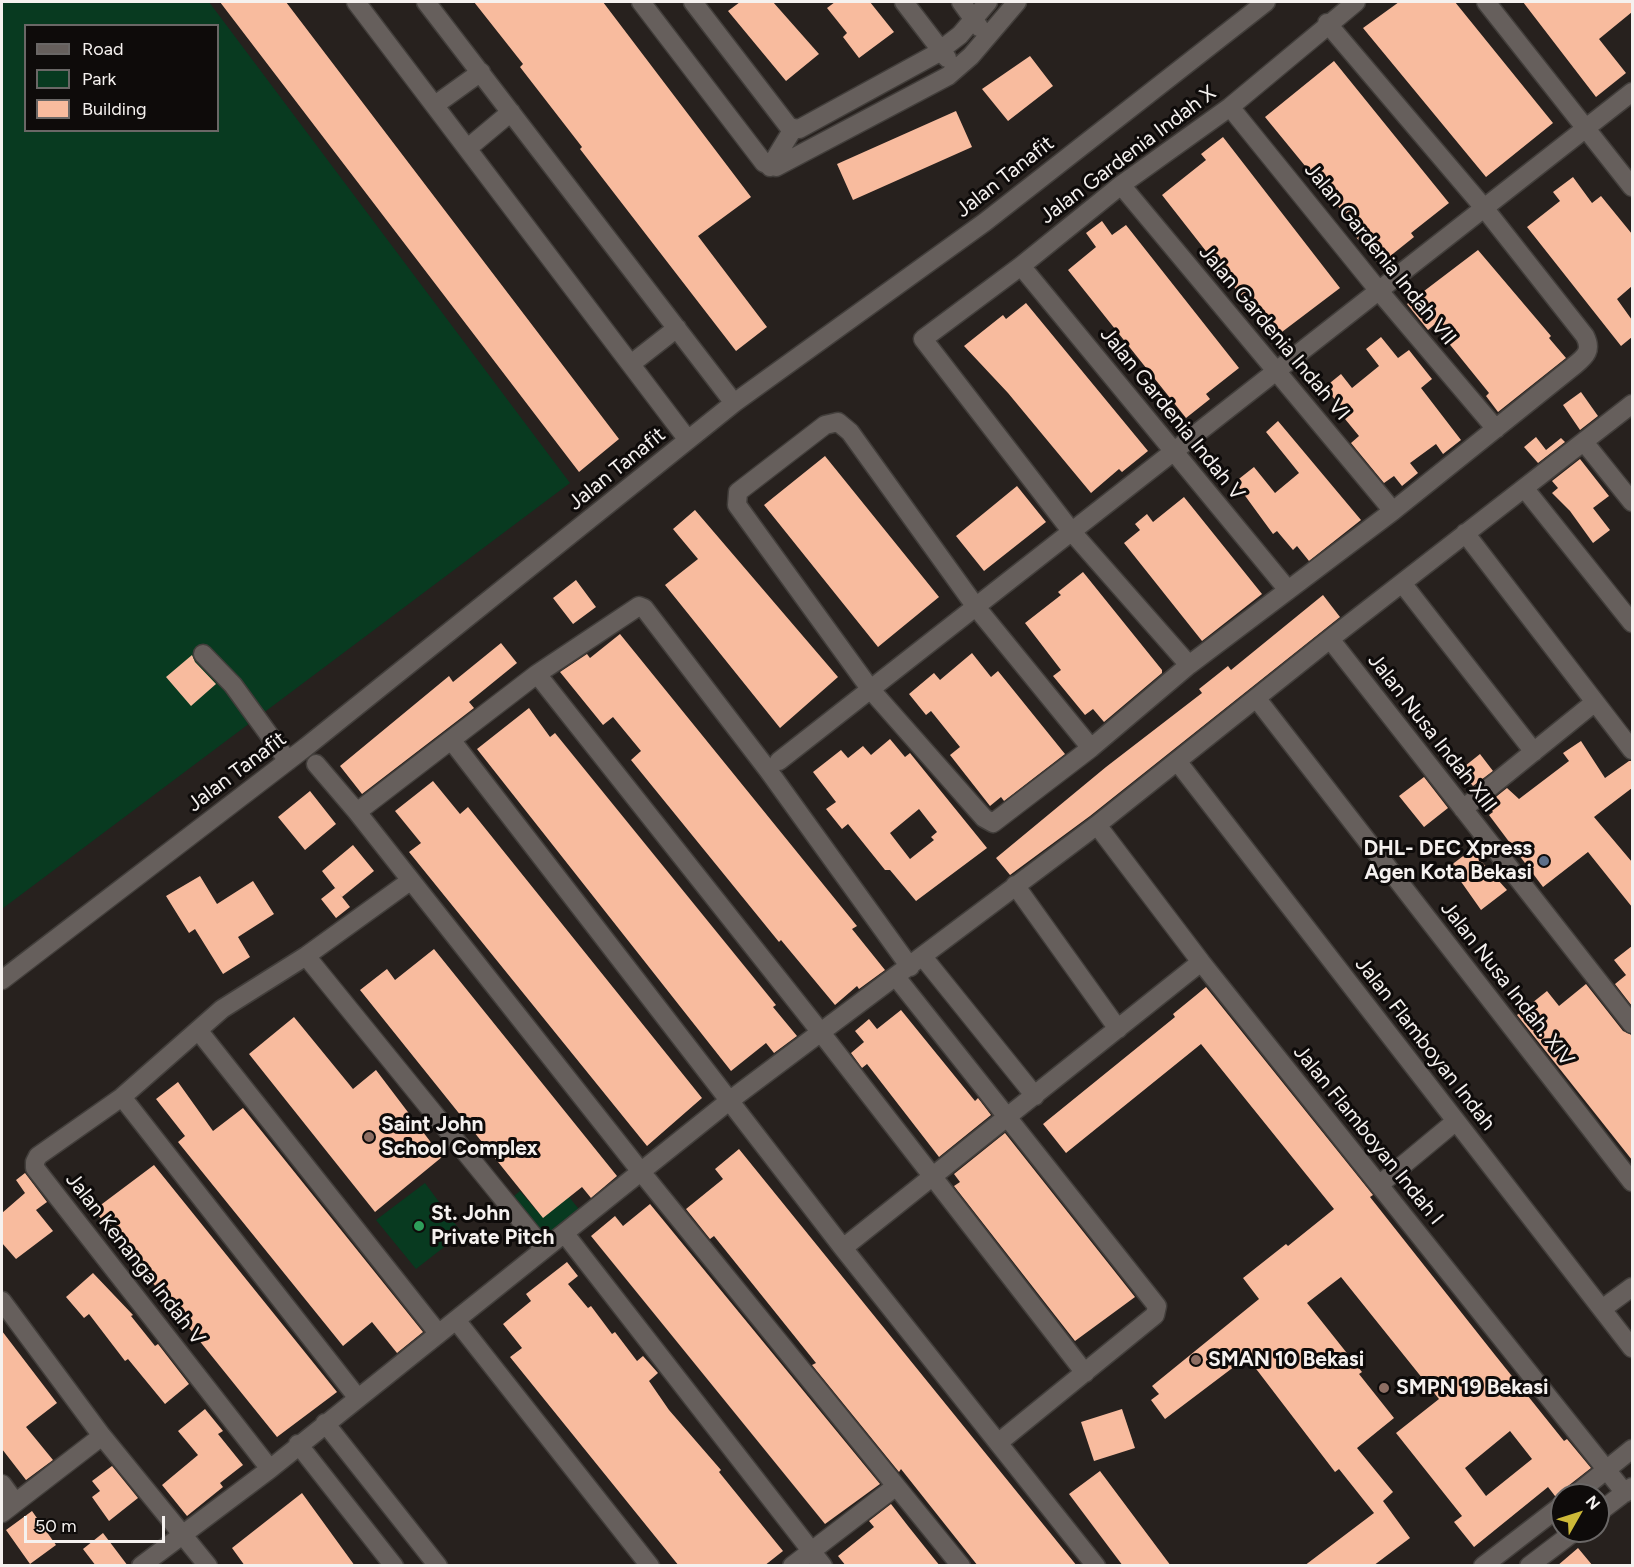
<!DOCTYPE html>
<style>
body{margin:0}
#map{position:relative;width:1634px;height:1567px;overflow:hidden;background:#27211e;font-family:Figtree,sans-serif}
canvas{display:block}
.frame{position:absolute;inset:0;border:3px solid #f5f1ef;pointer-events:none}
.legend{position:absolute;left:24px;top:24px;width:195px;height:108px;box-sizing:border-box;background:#0e0b0a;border:2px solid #6a6766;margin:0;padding:8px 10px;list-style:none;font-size:18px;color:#f5f1ef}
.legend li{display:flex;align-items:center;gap:12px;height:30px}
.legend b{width:30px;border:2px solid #6a6766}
.north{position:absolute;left:1550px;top:1483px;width:60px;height:60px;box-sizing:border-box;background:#0e0b0a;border:2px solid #6a6766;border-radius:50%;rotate:51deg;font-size:16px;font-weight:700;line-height:24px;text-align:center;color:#f5f1ef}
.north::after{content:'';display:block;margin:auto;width:21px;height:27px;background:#cdb938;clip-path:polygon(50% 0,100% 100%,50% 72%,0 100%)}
.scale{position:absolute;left:24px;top:1516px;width:141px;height:27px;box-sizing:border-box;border:3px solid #f5f1ef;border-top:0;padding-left:8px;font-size:18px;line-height:21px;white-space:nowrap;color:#f5f1ef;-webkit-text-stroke:4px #0e0b0a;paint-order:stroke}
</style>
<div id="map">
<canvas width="1634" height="1567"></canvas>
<div class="frame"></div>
<ul class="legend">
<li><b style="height:8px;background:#665f5c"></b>Road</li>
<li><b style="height:16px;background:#083a20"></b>Park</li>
<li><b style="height:16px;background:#f8bb9e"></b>Building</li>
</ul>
<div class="north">N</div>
<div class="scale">50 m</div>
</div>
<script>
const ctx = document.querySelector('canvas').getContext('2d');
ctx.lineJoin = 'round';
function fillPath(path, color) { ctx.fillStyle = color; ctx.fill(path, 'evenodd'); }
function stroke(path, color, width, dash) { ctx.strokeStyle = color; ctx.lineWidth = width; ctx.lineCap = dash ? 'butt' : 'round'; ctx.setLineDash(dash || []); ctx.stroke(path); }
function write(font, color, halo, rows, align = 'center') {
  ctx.font = font + ' Figtree,sans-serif'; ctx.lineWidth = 6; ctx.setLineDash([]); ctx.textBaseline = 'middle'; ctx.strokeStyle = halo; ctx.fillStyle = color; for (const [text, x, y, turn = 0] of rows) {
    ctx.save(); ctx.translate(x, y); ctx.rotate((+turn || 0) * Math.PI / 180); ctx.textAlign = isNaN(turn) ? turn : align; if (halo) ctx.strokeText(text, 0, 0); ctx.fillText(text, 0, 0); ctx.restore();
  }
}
const green = new Path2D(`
 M2 2H209L570 483 2 909ZM26 26H218V130H26Z
 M425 1183 462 1233 416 1269 376 1220Z
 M520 1191 538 1212 564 1191 583 1214 544 1245 508 1201Z`);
const building = new Path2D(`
 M220 2H286L619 439 579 472Z
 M474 2H603L751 197 698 236 767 327 736 351 580 149 582 147 520 67 523 64Z
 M740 2H773L819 54 786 81 728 11Z
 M835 2H870L894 32 859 58 843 37 847 33 827 8Z
 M1399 2H1455L1553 123 1486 177 1363 28Z
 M1523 2H1632V12L1599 39 1626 73 1596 97Z
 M1030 56 1053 86 1008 121 982 89Z
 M1334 61 1449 203 1411 233 1414 237 1379 265 1356 237 1360 233 1265 117Z
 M956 111 972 147 853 200 837 164Z
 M1223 137 1340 288 1274 338 1162 195 1206 160 1201 154Z
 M1573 177 1592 203 1601 196 1632 234V286L1617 299 1632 320V337L1621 346 1527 227 1560 201 1553 192Z
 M1102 221 1112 235 1126 225 1239 368 1206 394 1210 399 1186 418 1068 270 1096 247 1086 233Z
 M1478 250 1551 336 1549 338 1566 358 1498 412 1486 396 1489 393 1434 325 1428 330 1407 304Z
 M1026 303 1148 451 1122 472 1119 469 1091 493 1008 393 964 346 1003 315 1006 319Z
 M1381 337 1398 358 1409 350 1432 379 1421 388 1461 440 1443 454 1436 444 1410 463 1418 473 1402 486 1394 476 1384 483 1351 443 1359 436 1336 408 1339 405 1325 387 1341 374 1352 388 1379 366 1366 349Z
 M1581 392 1598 416 1580 430 1563 405Z
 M1278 421 1361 520 1309 561 1297 546 1293 550 1277 531 1273 534 1235 482 1254 467 1275 493 1299 473 1266 432Z
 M1536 437 1546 450 1561 438 1565 442 1538 463 1524 447Z
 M825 456 939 597 878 647 764 505Z
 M1580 459 1609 496 1593 508 1610 530 1593 543 1570 511 1552 493 1558 488 1552 481Z
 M1017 486 1046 522 984 571 956 536Z
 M1184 497 1262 594 1202 641 1124 543 1140 530 1135 524 1147 514 1153 522Z
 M695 510 838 677 780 728 665 585 698 559 673 529Z
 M1083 572 1162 670V673L1104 722 1093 709 1085 715 1053 676 1061 670 1025 623 1061 595 1058 592Z
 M576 580 596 607 573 624 553 598Z
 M1323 595 1340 617 1090 816 1010 875 996 858 1106 767 1202 693 1199 689 1228 666 1231 670Z
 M620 634 857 926 852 929 885 970 859 989 857 986 835 1005 781 940 779 942 631 760 641 751 613 717 603 725 560 672 587 654 590 658Z
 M501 643 517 663 469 702 474 708 362 794 340 766 449 676 453 682Z
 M972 653 991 677 998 671 1065 754 1004 801 1001 797 990 806 950 755 960 747 931 711 926 715 909 694 934 673 940 680Z
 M192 655 195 662 216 684 191 706 166 677Z
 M529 708 550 737 555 733 776 1005 773 1007 797 1036 774 1053 766 1043 731 1071 477 749Z
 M890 739 905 757 910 753 987 848 916 901 890 870H885L848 824 842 829 826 809 836 802 813 772 841 750 848 758 863 746 871 755ZM919 809 937 832 931 837 934 840 910 859 890 833Z
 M1581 741 1605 778 1629 761H1632V788L1594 817 1632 862V907L1588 852 1543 887 1489 815 1493 812 1487 804 1507 788 1519 799 1569 761 1563 753Z
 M1480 754 1493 771 1473 786 1460 770Z
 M1424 777 1448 808 1424 827 1399 796Z
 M433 781 460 814 468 807 702 1098 647 1146 409 852 421 843 395 811Z
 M310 791 336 824 305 850 278 817Z
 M353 845 374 871 342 897 322 871Z
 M1471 850 1507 890 1481 910 1450 866Z
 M200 876 217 904 253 881 274 914 238 937 250 957 223 974 195 929 189 933 166 896Z
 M335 888 350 907 336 918 321 899Z
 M1632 946V1006L1615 984 1626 975 1614 960Z
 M434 949 617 1176 591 1198 582 1187 543 1218 360 990 387 969 395 980Z
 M1586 984 1623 1031 1632 1035V1160L1517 1015 1547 991 1559 1006Z
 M1206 987 1373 1195 1370 1197 1495 1355 1564 1441 1567 1439 1591 1468 1568 1486 1564 1494 1555 1496 1548 1487 1474 1547 1454 1522 1462 1516 1396 1433 1439 1399 1341 1277 1307 1303 1362 1372 1359 1374 1394 1418 1357 1448 1393 1492 1383 1501 1410 1538 1373 1566H1304L1374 1513 1339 1469 1335 1472 1247 1357 1165 1419 1151 1400 1159 1394 1152 1386 1259 1299 1243 1278 1286 1244 1288 1246 1334 1209 1201 1044 1066 1153 1043 1124 1175 1017 1173 1014ZM1510 1431 1532 1459 1486 1496 1465 1468Z
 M901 1010 975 1101 978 1098 991 1115 939 1157 867 1064 862 1068 851 1053 864 1042 855 1031 869 1019 877 1029Z
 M294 1017 353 1089 376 1070 442 1157 375 1212 249 1054Z
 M178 1082 213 1131 243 1108 423 1332 397 1353 372 1322 343 1346 178 1142 185 1136 156 1099Z
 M1005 1133 1135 1297 1075 1341 954 1186 960 1182 954 1174Z
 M739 1149 991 1460 1077 1566H978L901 1469 899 1472 812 1365 816 1363 714 1236 710 1239 686 1209 723 1179 715 1169Z
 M154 1165 337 1392 277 1437 94 1210Z
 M25 1173 47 1202 36 1210 53 1231 16 1259 2 1243V1213L25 1193 16 1180Z
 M650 1204 880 1484 825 1524 591 1236 615 1216 623 1226Z
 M567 1262 578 1276 568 1284 588 1308 591 1306 612 1334 615 1332 637 1361 643 1356 658 1373 649 1381 669 1410 721 1470 719 1472 783 1551 764 1566H679L510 1357 522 1348 503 1324 531 1301 526 1294Z
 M93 1273 133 1315 131 1316 155 1346 158 1344 189 1384 165 1404 128 1359 125 1361 89 1314 84 1318 66 1297Z
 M2 1331 57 1403 26 1427 53 1460 26 1480 2 1449Z
 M205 1409 223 1431 218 1434 243 1465 220 1483 223 1487 187 1516 162 1485 198 1455 178 1431Z
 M1122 1409 1135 1448 1094 1461 1081 1422Z
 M112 1466 138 1498 109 1521 92 1497 100 1491 92 1481Z
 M1100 1471 1171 1566H1123L1069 1494Z
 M302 1493 355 1566H245L232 1548Z
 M891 1504 908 1526 940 1566H846L838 1556 874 1527 869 1521Z
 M32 1511 56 1545 30 1564 6 1530Z
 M103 1533 128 1566H96L83 1549Z
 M1578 1548 1593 1566H1557Z`);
const minor = new Path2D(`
 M356 2 688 440
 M426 2 734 403
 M641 2 764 163 776 167 948 76 971 56 1017 2
 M693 2 789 127 799 129 934 55 960 35 988 2
 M904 2 947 58
 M961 2 979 27
 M1486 2 1632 187
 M435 105 481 72
 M1230 107 1379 291 1496 429
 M468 148 511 112
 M770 167 793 129
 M1121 185 1393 511
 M1021 266 1288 590
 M631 364 677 328
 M1584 442 1632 502
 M1525 489 1632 623
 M1465 533 1632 750
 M1402 583 1534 752
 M1330 639 1632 1024
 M203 654 233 685 288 761
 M1189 665 1072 532 923 339 1021 266 1121 185 1230 107 1356 2
 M537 674 819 1030 1085 1373
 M1257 699 1632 1182
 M452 741 843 1248 1096 1566
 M1091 748 976 607 850 432 838 422 825 425 738 492 737 505 871 690 984 818 993 823 1091 748 1189 665 1393 511 1575 365C1586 356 1592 350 1585 336L1485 209 1327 23
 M779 761 1632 92
 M1177 761 1632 1348
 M316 764 357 812
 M1463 809 1595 702
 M1097 825 1201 962 1625 1493
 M1015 885 1118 1029
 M306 956 544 1249
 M923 957 1035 1096
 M910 967 768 770 644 608 639 606 537 674 357 812 642 1173 961 1566
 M896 977 1157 1306 1155 1315 998 1443
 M2 980 306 747 734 403 985 222 1266 2
 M198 1030 438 1333
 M122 1097 357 1397
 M1379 1185 1456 1121
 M565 1234 823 1566
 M843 1248 1201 962
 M2 1301 102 1436 208 1566
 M1602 1309 1632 1287
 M456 1320 650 1566
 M325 1423 438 1566
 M298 1444 394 1566
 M270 1469 35 1168V1162L38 1156 122 1097 222 1009 306 956 410 881
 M2 1484 15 1502
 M1575 1495 1632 1449
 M2 1513 102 1436
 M1598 1513 1632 1487
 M141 1566 270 1469 729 1101 1097 825 1330 639 1632 404
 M792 1566 895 1487
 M1483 1566 1562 1505
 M1529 1566 1575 1531`);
const markers = [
 [1544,861,6,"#5c6f8a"],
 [369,1137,6,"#8d6e63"],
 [419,1226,6,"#2e9e5b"],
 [1196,1360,6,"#8d6e63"],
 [1384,1388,6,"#8d6e63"]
];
const streetNames = [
 ["Jalan Gardenia Indah X",1128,155,-37],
 ["Jalan Tanafit",1005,177,-38],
 ["Jalan Gardenia Indah VII",1380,254,51],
 ["Jalan Gardenia Indah VI",1274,333,50],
 ["Jalan Gardenia Indah V",1172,414,51],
 ["Jalan Tanafit",617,469,-39],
 ["Jalan Nusa Indah XIII",1432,733,52],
 ["Jalan Tanafit",237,772,-37],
 ["Jalan Nusa Indah. XIV",1507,984,52],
 ["Jalan Flamboyan Indah",1425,1044,52],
 ["Jalan Flamboyan Indah I",1368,1135,51],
 ["Jalan Kenanga Indah V",135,1259,52]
];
const poiNames = [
 ["DHL- DEC Xpress",1532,849,"right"],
 ["Agen Kota Bekasi",1532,873,"right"],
 ["Saint John",381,1125],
 ["School Complex",381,1149],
 ["St. John",431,1214],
 ["Private Pitch",431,1238],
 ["SMAN 10 Bekasi",1208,1360],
 ["SMPN 19 Bekasi",1396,1388]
];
fillPath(green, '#083a20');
fillPath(building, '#f8bb9e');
stroke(minor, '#423e3b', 21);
stroke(minor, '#665f5c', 18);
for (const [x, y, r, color] of markers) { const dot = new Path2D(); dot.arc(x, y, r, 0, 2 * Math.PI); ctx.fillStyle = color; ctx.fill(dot); stroke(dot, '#0e0b0a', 2); }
write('21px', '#f5f1ef', '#0e0b0a', streetNames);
write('bold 21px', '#f5f1ef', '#0e0b0a', poiNames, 'left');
</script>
